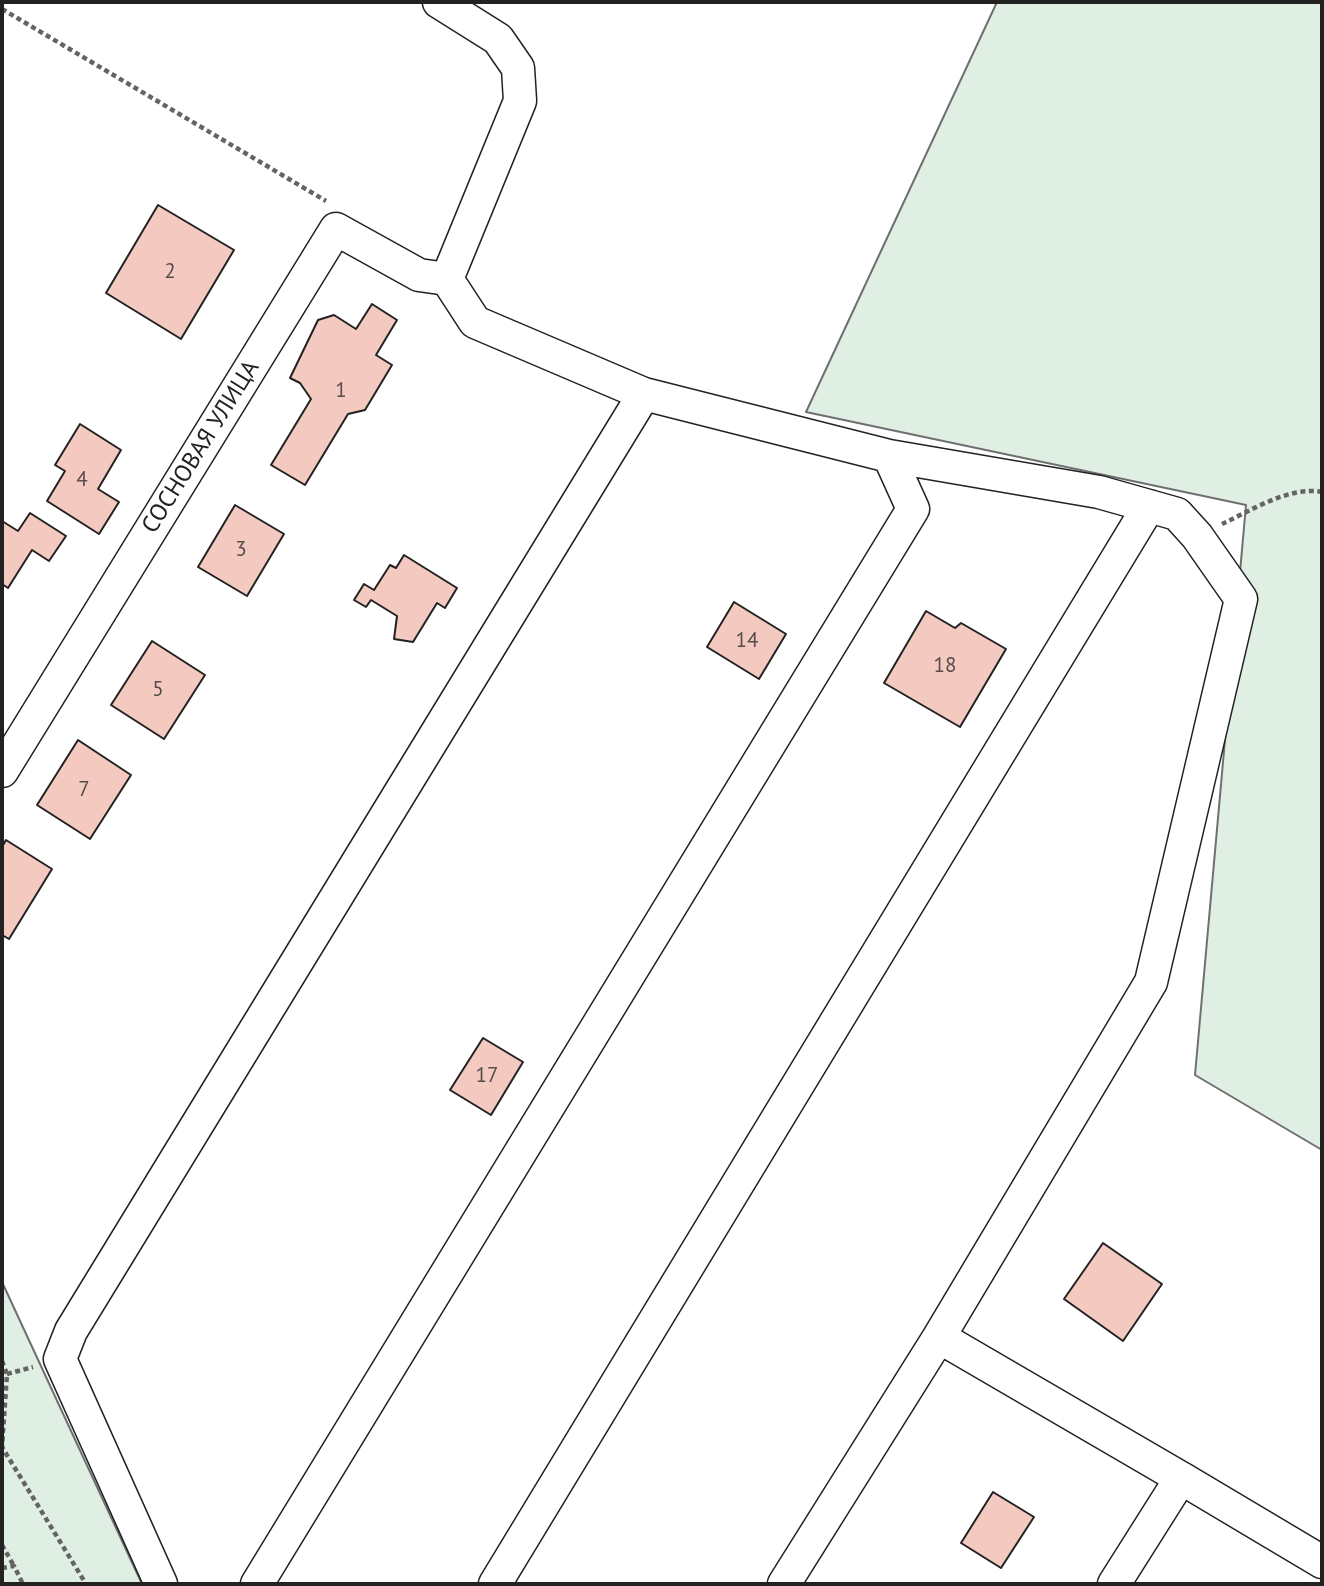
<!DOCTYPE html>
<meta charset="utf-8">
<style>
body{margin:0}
#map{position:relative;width:1324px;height:1586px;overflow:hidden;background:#fff;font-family:"PT Sans",sans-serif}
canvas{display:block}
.frame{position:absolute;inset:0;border:4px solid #222;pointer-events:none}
</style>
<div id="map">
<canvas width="1324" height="1586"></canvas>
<div class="frame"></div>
</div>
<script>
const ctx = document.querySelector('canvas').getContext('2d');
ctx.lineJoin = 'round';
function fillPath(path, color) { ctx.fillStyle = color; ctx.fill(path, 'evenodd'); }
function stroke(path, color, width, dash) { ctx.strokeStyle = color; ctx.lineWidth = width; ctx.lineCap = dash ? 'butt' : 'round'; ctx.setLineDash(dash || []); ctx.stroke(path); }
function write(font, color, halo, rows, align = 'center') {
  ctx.font = font + ' "PT Sans",sans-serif'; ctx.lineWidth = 5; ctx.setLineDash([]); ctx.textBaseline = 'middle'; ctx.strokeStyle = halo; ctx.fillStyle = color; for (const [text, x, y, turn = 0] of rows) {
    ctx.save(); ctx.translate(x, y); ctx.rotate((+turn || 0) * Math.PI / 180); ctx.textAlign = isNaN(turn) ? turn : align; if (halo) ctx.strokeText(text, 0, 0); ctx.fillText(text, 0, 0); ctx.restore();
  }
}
const green = new Path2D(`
 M997 2H1322V1150L1195 1075 1246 505 806 412Z
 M2 1282 142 1584H2Z`);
const building = new Path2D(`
 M158 205 234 250 181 339 106 293Z
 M372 304 397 320 376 355 392 365 365 410 348 414 305 485 271 465 311 399 300 383 290 378 318 320 334 315 356 329Z
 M80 424 121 450 98 489 119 502 99 534 47 501 65 471 55 465Z
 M235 505 284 534 247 596 198 567Z
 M30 513 66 536 49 561 32 550 8 588 2 584V521L18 531Z
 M404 555 457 588 445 608 437 603 413 642 394 639 397 616 371 600 366 607 354 600 364 584 374 590 390 565 396 568Z
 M734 602 786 634 759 679 707 647Z
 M926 611 955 628 961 623 1006 649 960 727 884 683Z
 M152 641 205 675 164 739 111 705Z
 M78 740 131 775 90 839 37 805Z
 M6 840 52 869 9 939 2 935V847Z
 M483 1038 523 1062 491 1115 450 1090Z
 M1103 1243 1162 1284 1123 1341 1064 1299Z
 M993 1492 1034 1517 1001 1568 961 1543Z`);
const path = new Path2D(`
 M2 9 326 201
 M1222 524C1252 510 1289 486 1322 492
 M2 1361 7 1374 2 1447 86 1584
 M7 1374 33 1367
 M2 1545 14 1566
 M2 1568 14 1566 23 1584`);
const minor = new Path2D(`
 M439 2 498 39 518 68 520 101 447 279 475 322 644 394 889 456 1099 492 1177 514 1197 536 1241 599 1151 982 939 1337 1181 1478 1114 1584
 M2 771 336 229 419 275 447 279
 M1181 1478 1322 1562
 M161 1584 60 1359 71 1331 644 394
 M257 1584 913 509 889 456
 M495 1584 1149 506
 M784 1584 939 1337`);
const numberNames = [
 ["2",170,272],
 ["1",341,391],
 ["4",82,480],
 ["3",241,550],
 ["14",747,641],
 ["18",945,666],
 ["5",158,690],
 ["7",84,790],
 ["17",487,1076]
];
const streetNames = [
 ["СОСНОВАЯ УЛИЦА",201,447,-58]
];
fillPath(green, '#e0efe3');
stroke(green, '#6f6f6f', 2);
fillPath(building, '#f3c9c0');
stroke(building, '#222', 2);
stroke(minor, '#222', 35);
stroke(path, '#646464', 4.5, [5, 3.5]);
stroke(minor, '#fff', 32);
write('21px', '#564c4a', null, numberNames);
write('24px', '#222', '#fff', streetNames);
</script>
